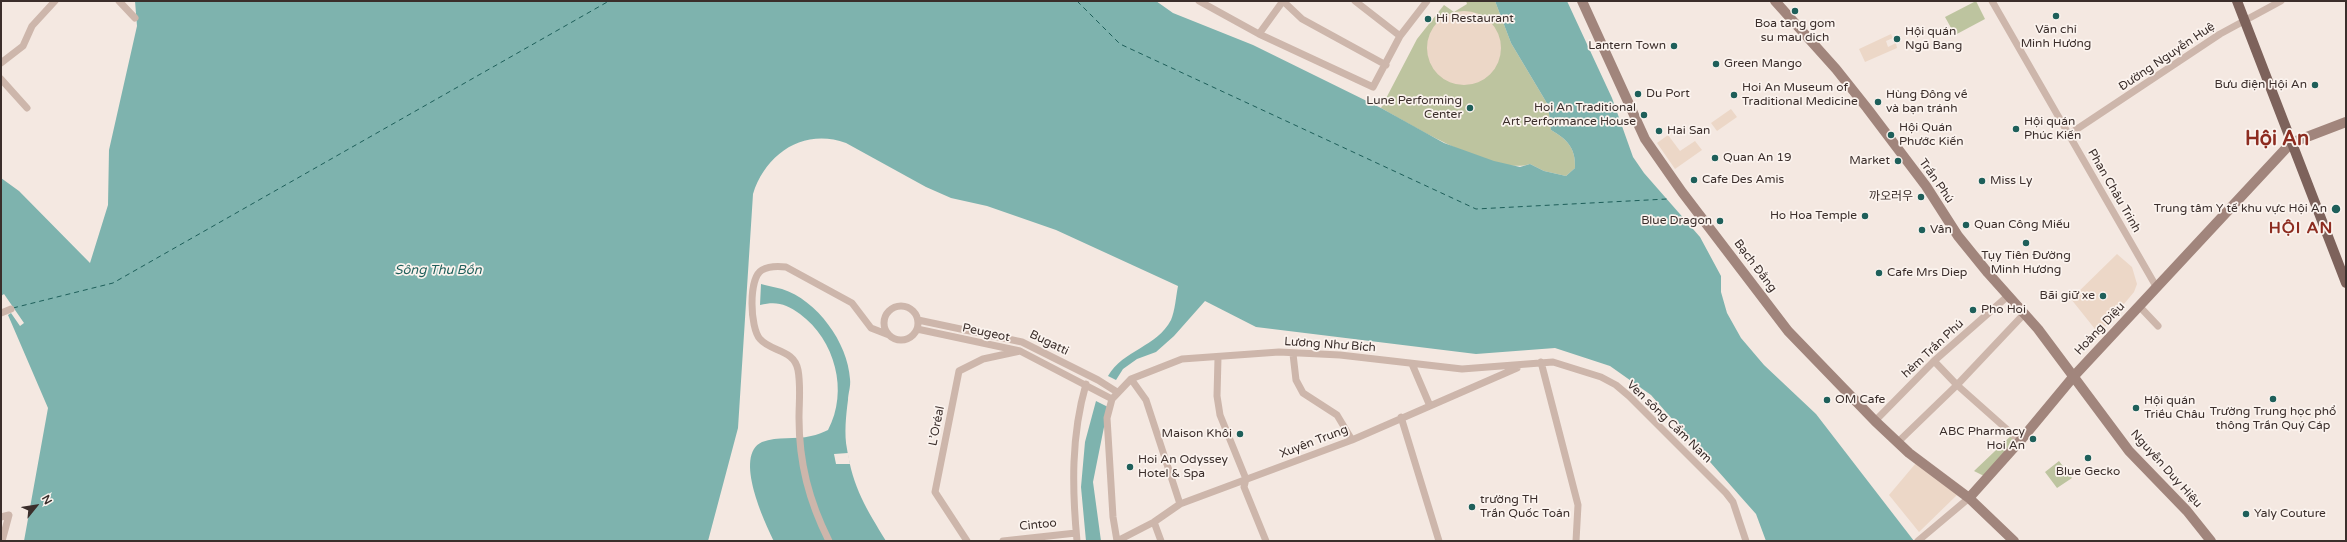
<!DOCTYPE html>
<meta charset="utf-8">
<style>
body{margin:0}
#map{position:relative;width:2347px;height:542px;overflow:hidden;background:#f4e8e1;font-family:"Varela Round",sans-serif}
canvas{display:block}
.frame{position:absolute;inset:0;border:2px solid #3b2e2b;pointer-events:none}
.north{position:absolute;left:16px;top:486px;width:40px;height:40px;-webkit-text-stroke:3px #fbf3ee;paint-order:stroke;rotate:60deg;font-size:11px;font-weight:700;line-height:16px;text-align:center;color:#3b2e2b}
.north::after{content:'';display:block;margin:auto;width:14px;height:18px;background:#3b2e2b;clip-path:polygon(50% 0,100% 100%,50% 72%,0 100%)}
</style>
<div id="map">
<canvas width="2347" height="542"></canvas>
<div class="frame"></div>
<div class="north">N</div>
</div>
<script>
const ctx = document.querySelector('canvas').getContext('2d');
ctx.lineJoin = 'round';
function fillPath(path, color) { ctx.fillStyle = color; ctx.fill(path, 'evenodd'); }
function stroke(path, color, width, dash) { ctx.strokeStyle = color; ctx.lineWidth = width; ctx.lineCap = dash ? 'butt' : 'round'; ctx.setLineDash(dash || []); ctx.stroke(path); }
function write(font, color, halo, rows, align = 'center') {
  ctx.font = font + ' "Varela Round","Noto Sans KR",sans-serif'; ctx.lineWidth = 3.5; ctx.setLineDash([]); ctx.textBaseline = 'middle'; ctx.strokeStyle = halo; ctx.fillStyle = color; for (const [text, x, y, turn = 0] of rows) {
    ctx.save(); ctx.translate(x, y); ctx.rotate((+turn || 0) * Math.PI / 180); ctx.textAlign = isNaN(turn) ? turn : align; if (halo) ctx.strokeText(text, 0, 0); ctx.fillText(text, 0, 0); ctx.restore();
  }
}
const green = new Path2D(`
 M1466 1H1495L1511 43 1548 105 1551 130C1567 139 1576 148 1575 168L1566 176 1544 171 1530 164C1495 176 1413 126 1381 108L1417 39 1444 5 1454 12 1467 4Z
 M1976 1 1985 19 1955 35 1945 17Z
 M2015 432 2019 436 1984 476 1974 471Z
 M2059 461 2072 478 2057 488 2045 472Z`);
const plaza = new Path2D(`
 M1427 48a37 37 0 1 1 74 0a37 37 0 1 1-74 0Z
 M1891 34 1893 38 1886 41 1888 47 1896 43 1897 48 1865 62 1859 49Z
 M1731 109 1737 117 1717 131 1711 123Z
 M1668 135 1680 151 1695 141 1702 150 1675 169 1657 143Z
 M2117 254 2132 267 2137 284 2134 292 2099 334 2071 299Z
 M1916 463 1957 495 1919 532 1889 495Z`);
const water = new Path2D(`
 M135 1H1156L1173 13 1253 45 1381 108 1444 143 1494 161 1520 167 1530 164 1544 171 1566 176 1575 168C1576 148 1567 139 1551 130L1548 105 1511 43 1495 1H1567L1612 98 1633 157 1644 173 1700 237 1721 276V292L1727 313 1741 338 1764 365 1816 414 1914 541H1766L1756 514 1740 496 1651 395 1610 366 1555 348 1476 354 1256 327 1205 301 1174 336 1156 352 1137 359 1123 369 1116 380 1108 376C1123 350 1157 347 1171 320 1175 311 1176 296 1178 286L1056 230 987 206 951 198 926 187 846 143C804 128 766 153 753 194L738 428 708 541H24L48 408 8 315 11 313 20 326 24 323 4 294 1 296V178L19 191 90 263 108 205 109 150 137 26Z
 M761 284C767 286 775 287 782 289 817 300 848 343 850 379 851 386 848 394 848 400 846 415 844 434 847 449 853 488 866 508 886 541H774C765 523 733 455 762 442 778 436 795 440 811 436 817 435 823 432 828 430 849 391 835 340 800 314 786 304 777 301 760 305Z
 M1096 401 1108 407 1093 482 1101 541H1086L1081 487 1085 442Z`);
const pier = new Path2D(`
 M848 453 850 464H836L834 454Z`);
const ferry = new Path2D(`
 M1077 1 1120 44 1476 209 1667 199
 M13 308 113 283 609 1`);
const street = new Path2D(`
 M119 1 135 18
 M1199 1 1259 34 1373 87 1400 36 1427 1
 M1283 1 1302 19 1386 65
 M1355 1 1400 36
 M1992 1 2157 288
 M1259 34 1283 1
 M1 63 23 46 32 26 55 1
 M1 79 27 108
 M2068 135 2220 34 2281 1
 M884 323a17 17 0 1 1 34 0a17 17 0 1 1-34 0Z
 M2140 307 2158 326
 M1 313 11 309
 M918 320 1022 342 1098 380 1117 392
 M917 329 1020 351 1112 399
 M1293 354 1296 380 1303 393 1337 415 1352 440
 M1218 358 1217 396 1220 415 1246 479 1244 487 1266 541
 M1541 362 1578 505 1576 541
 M1412 364 1430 406
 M1131 379 1146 400 1180 504
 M1401 417 1439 541
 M1875 421 1934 361 2009 295
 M2020 441 1957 385 2025 313
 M1898 442 1957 385 1934 361
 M1 517 9 515 2 541
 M1154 522 1161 541
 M829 541C809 501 799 463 799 418 799 402 801 386 798 370 794 349 771 352 760 339 750 328 748 278 762 270 769 266 778 266 786 267L852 303 871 328 889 335
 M967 541 935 492 959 371 983 359 1020 351
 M1003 541 1076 533
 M1077 541C1072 488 1071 436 1086 384
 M1117 541 1113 517 1107 418 1112 399 1131 379 1182 359 1279 352 1340 355 1462 369 1553 362 1601 377 1616 385 1629 396 1726 493 1733 502 1746 541
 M1117 541 1154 522 1180 504 1352 440 1517 368
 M1918 541 1969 498`);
const secondary = new Path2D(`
 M1582 1 1645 139 1682 192 1788 331 1875 421 1909 453 1969 498 2014 541
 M1775 1 1836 69 1867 108 1926 186 1958 236 1988 273 2038 329 2129 451 2187 511 2211 541
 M1969 498 2020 441 2074 376 2291 143 2346 122`);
const primary = new Path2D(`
 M2237 1 2346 283`);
const markers = [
 [1795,11,4,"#1e5f5a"],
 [2056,16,4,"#1e5f5a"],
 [1428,19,4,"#1e5f5a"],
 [1897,39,4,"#1e5f5a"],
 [1674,46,4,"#1e5f5a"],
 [1716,64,4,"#1e5f5a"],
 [2315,85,4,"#1e5f5a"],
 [1638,94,4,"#1e5f5a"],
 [1734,95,4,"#1e5f5a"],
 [1878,102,4,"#1e5f5a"],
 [1470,108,4,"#1e5f5a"],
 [1644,115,4,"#1e5f5a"],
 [2016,129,4,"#1e5f5a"],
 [1659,131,4,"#1e5f5a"],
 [1891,135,4,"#1e5f5a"],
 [1715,158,4,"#1e5f5a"],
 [1898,161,4,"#1e5f5a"],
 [1694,180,4,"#1e5f5a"],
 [1982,181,4,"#1e5f5a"],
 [1921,197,4,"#1e5f5a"],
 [2336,209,5,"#1e5f5a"],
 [1865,216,4,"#1e5f5a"],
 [1720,221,4,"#1e5f5a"],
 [1966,225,4,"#1e5f5a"],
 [1922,230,4,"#1e5f5a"],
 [2026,243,4,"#1e5f5a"],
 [1879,273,4,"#1e5f5a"],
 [2103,296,4,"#1e5f5a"],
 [1973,310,4,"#1e5f5a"],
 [2273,399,4,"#1e5f5a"],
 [1827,400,4,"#1e5f5a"],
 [2136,408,4,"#1e5f5a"],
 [1240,434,4,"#1e5f5a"],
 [2033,439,4,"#1e5f5a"],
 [2088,458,4,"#1e5f5a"],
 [1130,467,4,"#1e5f5a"],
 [1472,507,4,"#1e5f5a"],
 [2246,514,4,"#1e5f5a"]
];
const poiNames = [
 ["Hi Restaurant",1436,19],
 ["Boa tang gom",1795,24,"center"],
 ["su mau dich",1795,38,"center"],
 ["Văn chỉ",2056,30,"center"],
 ["Minh Hương",2056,44,"center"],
 ["Hội quán",1905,32],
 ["Ngũ Bang",1905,46],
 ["Lantern Town",1666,46,"right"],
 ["Green Mango",1724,64],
 ["Bưu điện Hội An",2307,85,"right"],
 ["Hoi An Museum of",1742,88],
 ["Traditional Medicine",1742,102],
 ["Du Port",1646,94],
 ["Hùng Đông về",1886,95],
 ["và bạn tránh",1886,109],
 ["Lune Performing",1462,101,"right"],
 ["Center",1462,115,"right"],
 ["Hoi An Traditional",1636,108,"right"],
 ["Art Performance House",1636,122,"right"],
 ["Hội quán",2024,122],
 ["Phúc Kiến",2024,136],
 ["Hội Quán",1899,128],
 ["Phước Kiến",1899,142],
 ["Hai San",1667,131],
 ["Quan An 19",1723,158],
 ["Market",1890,161,"right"],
 ["Cafe Des Amis",1702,180],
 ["Miss Ly",1990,181],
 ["까오러우",1913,197,"right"],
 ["Trung tâm Y tế khu vực Hội An",2327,209,"right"],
 ["Ho Hoa Temple",1857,216,"right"],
 ["Blue Dragon",1712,221,"right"],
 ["Quan Công Miếu",1974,225],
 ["Vân",1930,230],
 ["Tụy Tiên Đường",2026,256,"center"],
 ["Minh Hương",2026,270,"center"],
 ["Cafe Mrs Diep",1887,273],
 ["Bãi giữ xe",2095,296,"right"],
 ["Pho Hoi",1981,310],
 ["OM Cafe",1835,400],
 ["Hội quán",2144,401],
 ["Triều Châu",2144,415],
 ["Trường Trung học phổ",2273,412,"center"],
 ["thông Trần Quý Cáp",2273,426,"center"],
 ["ABC Pharmacy",2025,432,"right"],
 ["Hoi An",2025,446,"right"],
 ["Maison Khôi",1232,434,"right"],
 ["Hoi An Odyssey",1138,460],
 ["Hotel & Spa",1138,474],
 ["Blue Gecko",2088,472,"center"],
 ["trường TH",1480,500],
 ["Trần Quốc Toản",1480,514],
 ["Yaly Couture",2254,514]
];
const streetNames = [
 ["Đường Nguyễn Huệ",2167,57,-34],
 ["Trần Phú",1936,181,55],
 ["Phan Châu Trinh",2114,191,60],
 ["Bạch Đằng",1755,266,53],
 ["Hoàng Diệu",2100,329,-47],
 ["Peugeot",986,333,12],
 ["Bugatti",1049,343,26],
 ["Lương Như Bích",1330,345,4],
 ["hẻm Trần Phú",1933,349,-43],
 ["Ven sông Cẩm Nam",1669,422,44],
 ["L’Oréal",937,426,-79],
 ["Xuyên Trung",1314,442,-21],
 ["Nguyễn Duy Hiệu",2166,469,48],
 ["Cintoo",1038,525,-6]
];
const waterNames = [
 ["Sông Thu Bồn",438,271]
];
const districtNames = [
 ["HỘI AN",2301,229]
];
const townNames = [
 ["Hội An",2277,140]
];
fillPath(green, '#bdc49f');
fillPath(plaza, '#ecd7c7');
fillPath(water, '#7eb3ae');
fillPath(pier, '#f4e8e1');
stroke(ferry, '#1e5f5a', 1, [5, 4]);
stroke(street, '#cdb6ab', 7);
stroke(secondary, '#a1857c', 10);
stroke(primary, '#7d625b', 10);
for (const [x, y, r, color] of markers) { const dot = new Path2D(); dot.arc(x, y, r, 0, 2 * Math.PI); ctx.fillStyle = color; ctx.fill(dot); stroke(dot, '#fbf3ee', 1.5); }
write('12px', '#3b2e2b', '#fbf3ee', poiNames, 'left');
write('12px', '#3b2e2b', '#fbf3ee', streetNames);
write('italic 13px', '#1e5f5a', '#fbf3ee', waterNames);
ctx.letterSpacing = '1px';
write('bold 16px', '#8d2c20', '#fbf3ee', districtNames);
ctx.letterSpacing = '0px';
write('bold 20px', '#8d2c20', '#fbf3ee', townNames);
</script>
